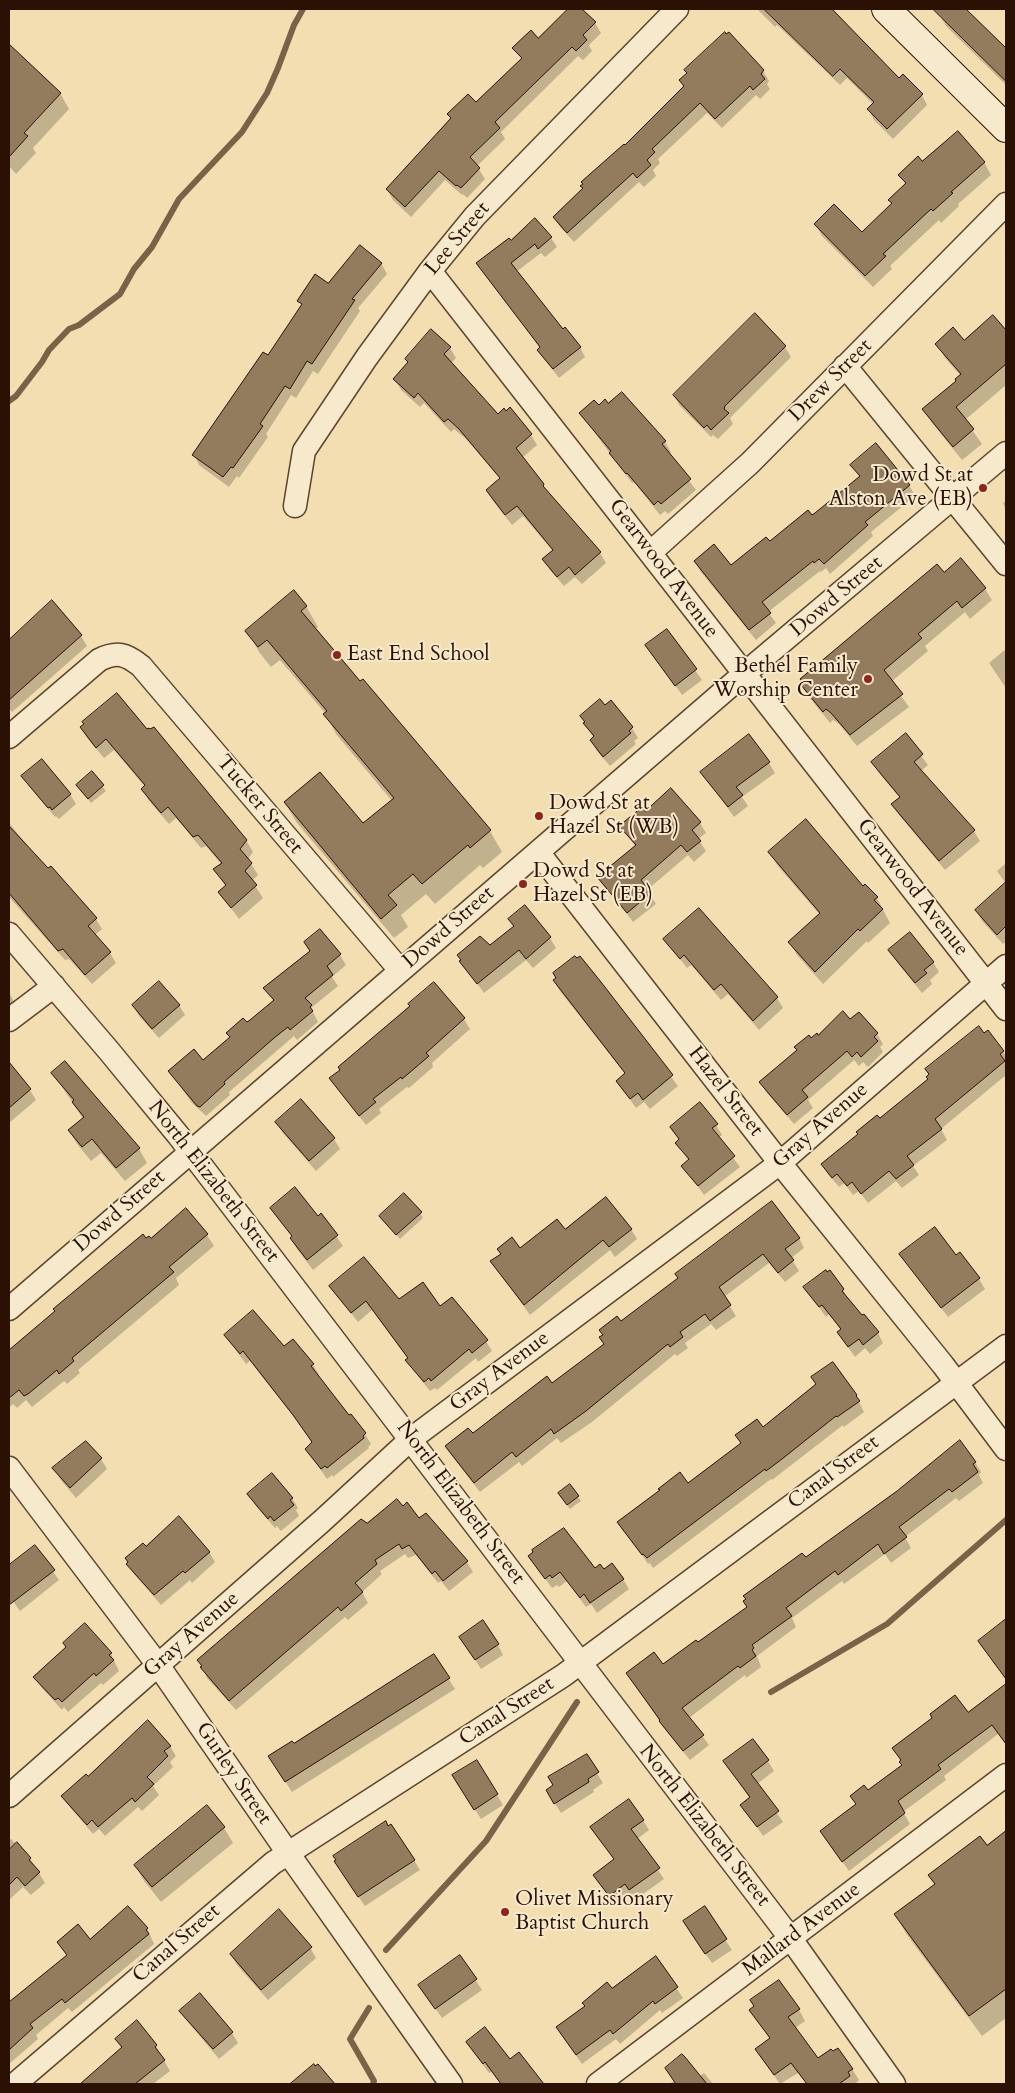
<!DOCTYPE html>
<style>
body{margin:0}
#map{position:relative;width:1015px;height:2093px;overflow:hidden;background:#f2deb0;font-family:Cardo,serif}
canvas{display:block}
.frame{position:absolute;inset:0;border:10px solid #2b1104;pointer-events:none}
</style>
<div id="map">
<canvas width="1015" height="2093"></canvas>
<div class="frame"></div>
</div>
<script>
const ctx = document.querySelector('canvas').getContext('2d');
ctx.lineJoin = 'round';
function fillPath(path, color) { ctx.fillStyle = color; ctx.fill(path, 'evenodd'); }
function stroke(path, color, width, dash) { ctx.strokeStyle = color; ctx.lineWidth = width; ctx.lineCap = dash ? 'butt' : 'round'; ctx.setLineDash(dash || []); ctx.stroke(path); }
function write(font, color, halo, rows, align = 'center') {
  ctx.font = font + ' Cardo,serif'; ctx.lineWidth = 4; ctx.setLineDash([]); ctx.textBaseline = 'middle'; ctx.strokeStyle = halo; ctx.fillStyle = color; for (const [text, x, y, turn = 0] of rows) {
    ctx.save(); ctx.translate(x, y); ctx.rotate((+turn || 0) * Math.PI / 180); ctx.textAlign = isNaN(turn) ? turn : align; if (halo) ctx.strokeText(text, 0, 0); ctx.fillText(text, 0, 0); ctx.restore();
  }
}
const shadow = new Path2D(`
 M570 9H581L595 23 601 33 589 45 592 51 583 60 578 56 501 132 505 139 477 166 485 179 467 198 463 194 462 195 445 180 411 217 393 200 387 189 522 60 514 48 538 40Z
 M757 9H830L899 80 922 95 927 105 893 139 874 120 869 110 874 105 847 78 840 85 777 25 775 27Z
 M943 9H965L1006 50V85L946 26 939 13Z
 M729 34 763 71 769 81 767 84 770 89 760 99 756 95 722 128 707 113 658 159 660 163 653 170 656 176 644 187 639 182 574 242 560 227 554 217 584 189 582 186 625 147 684 88 680 81Z
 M16 52 60 93 69 109 33 148 36 153 16 174 9 166V59Z
 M984 162 991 175 958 204 959 206 941 223 939 220 890 266 892 269 873 287 822 236 815 224 862 234 892 204 890 200 906 185 900 175 922 163Z
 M551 238 557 247 545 257 541 253 516 272 563 331 580 347 585 357 559 378 544 359 539 350 541 349 478 263 510 241Z
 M381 263 387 274 358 308 360 311 318 374 313 371 296 398 291 395 266 434 268 437 239 478 237 476 229 487 199 465 194 455 268 357 302 306 299 301 329 285Z
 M993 316 1006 332V385L965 420 982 444 962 460 932 423 923 409 958 381 961 376 945 358 937 344 964 341Z
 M785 347 791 357 730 418 733 424 718 439 713 435 711 437 680 406 674 396Z
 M450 348 456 358 451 363 498 416 510 409 531 435 537 445 522 458 548 494 600 553 606 563 582 584 575 577 564 586 550 570 544 560 553 551 523 516 512 525 493 501 487 491 501 480 466 439 454 429 451 432 424 403 420 407 401 390 395 379 409 363 406 359Z
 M622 394 665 442 671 452 669 454 696 490 668 514 665 511 660 515 634 482 632 483 580 413 608 405Z
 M852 465 909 485 915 496 871 532 873 536 830 574 826 568 821 572 820 571 768 612 776 623 756 640 701 572 695 562 731 566 769 543 812 517 860 478Z
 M1006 501V510L1003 503Z
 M944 574 985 589 992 600 970 619 965 612 925 646 928 651 891 682 909 707 857 746 839 724 833 720 830 723 809 697 802 686Z
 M51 602 81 636 87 646 12 712 9 708V641Z
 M306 606 318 627 315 629 360 683 363 680 490 831 502 852 483 868 480 865 435 904 426 894 401 915 408 927 394 938 297 823 285 803 363 825 392 801 336 734 325 713 280 660 271 667 259 652 247 631Z
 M667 631 702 680 682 695 647 645Z
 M1006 649V688L989 663Z
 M585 724 632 728 638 738 634 741 636 744 610 766 597 751 591 740 594 738Z
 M81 728 147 731 246 840 253 852 248 859 258 875 252 881 263 898 239 919 219 892 226 887 215 870 221 864 206 846 201 848 176 818 169 824 149 801 142 789 145 787 114 750 104 758 88 739Z
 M906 735 928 765 921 771 974 831 980 841 945 870 899 815 893 805 900 798 879 773 873 762Z
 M769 763 775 773 742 797 748 806 734 817 702 772Z
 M92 773 106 791 91 803 78 785Z
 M23 776 70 794 76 804 59 819 56 816 55 817 29 786Z
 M645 812 700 823 706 833 698 839 706 851 694 862 688 855 647 890 656 904 633 922 599 877 636 847 621 826Z
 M9 823 48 870 51 868 96 919 102 929 95 935 110 953 116 963 92 984 69 959 65 960 9 897Z
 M770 852 863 887 865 885 877 898 890 923 868 943 867 941 823 984 797 955 790 943 820 915 777 865Z
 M1006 863V941L1003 944 982 921 976 910 1006 884 997 871Z
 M525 906 550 938 556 948 533 968 526 960 484 993 461 961 490 947 514 928 509 919Z
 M320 930 340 955 346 965 332 977 338 986 311 1008 318 1022 297 1040 294 1036 229 1092 230 1095 206 1116 192 1103 170 1072 203 1062 274 1002 265 988 311 952 305 943Z
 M665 940 777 998 783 1008 759 1030 728 994 721 1000 691 965 687 968Z
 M890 951 933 962 939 972 930 980 932 984 922 993 896 961Z
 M554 981 600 982 678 1086 650 1109 644 1102 636 1108 617 1081 626 1075 560 991Z
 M433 984 464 1019 470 1029 432 1063 433 1067 409 1088 407 1087 379 1109 381 1113 366 1125 330 1079Z
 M9 992 16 1006 9 1012Z
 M133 1005H179L185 1015 159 1038 139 1016Z
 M859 1013 877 1034 883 1044 880 1047 883 1052 868 1067 863 1062 859 1066 854 1060 808 1100 813 1108 794 1124 766 1092 761 1082 811 1040 850 1021Z
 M1003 1051 1006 1057V1075L941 1129 947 1140 913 1166 919 1175 902 1188 896 1181 868 1203 859 1191 853 1195 844 1183 839 1187 828 1174 822 1164 929 1080Z
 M9 1064 30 1090 36 1100 9 1123Z
 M53 1073 139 1149 147 1163 125 1181 101 1153 91 1161 77 1144 69 1130 83 1119Z
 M301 1100 334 1139 340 1149 316 1171 282 1132 276 1122Z
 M716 1125 722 1135 718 1138 740 1167 704 1195 683 1166 689 1161 677 1143 680 1141 671 1127Z
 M271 1208 318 1217 321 1215 343 1246 313 1270 297 1249 291 1239 293 1237Z
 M186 1210 207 1235 214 1246 176 1278 179 1285 78 1370 80 1373 67 1384 64 1381 32 1407 26 1400 17 1408 13 1404 9 1408V1352L146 1240H151Z
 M420 1213 423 1218 400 1239 380 1216Z
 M631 1229 637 1239 615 1257 610 1250 530 1315 492 1262 502 1254 520 1250 565 1231Z
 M799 1238 804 1248 791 1258 799 1271 785 1282 769 1263 724 1297 736 1316 716 1330 711 1324 685 1343 688 1348 677 1356 675 1354 592 1422 561 1443 557 1438 522 1466 519 1462 480 1492 452 1456 446 1446 472 1435 552 1385 605 1345 620 1323 679 1279Z
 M956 1257 979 1279 985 1289 948 1317 907 1264Z
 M330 1286 440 1308 486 1341 492 1351 478 1362 476 1358 437 1390 435 1388 430 1391 413 1370 407 1360 408 1359 372 1310 358 1322Z
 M805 1288 843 1289 848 1300 878 1333 883 1343 870 1354 865 1348 855 1357 838 1333 841 1330 829 1314 826 1317Z
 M225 1335 283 1348 292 1340 313 1365 319 1375 317 1376 349 1417 365 1434 371 1444 368 1447 369 1448 333 1477 332 1475 327 1479 307 1450 313 1443 301 1426 250 1361 246 1364Z
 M856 1396 864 1412 844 1427 843 1425 772 1480 771 1479 653 1568 650 1563 648 1564 619 1522 688 1485 762 1429Z
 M86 1442 101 1459 107 1469 76 1498 60 1479 54 1468Z
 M975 1462 981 1472 979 1475 983 1483 959 1501 956 1498 905 1537 911 1548 891 1563 885 1554 844 1584 842 1581 792 1618 796 1627 757 1656 761 1667 746 1678 745 1675 689 1718 709 1745 690 1760 666 1731 628 1674 663 1666 698 1644 748 1607 806 1559Z
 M249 1494 292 1498 298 1508 296 1510 299 1516 281 1531 277 1526 275 1528 255 1505Z
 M578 1497 581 1501 570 1509 562 1498Z
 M403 1508 467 1562 473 1572 449 1591 441 1581 438 1583 416 1555 408 1558 405 1554 380 1571 382 1574 362 1592 368 1603 348 1620 345 1617 236 1710 207 1678 199 1661 367 1525Z
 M35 1546 59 1580 20 1611 9 1596V1567Z
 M146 1548 209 1552 215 1562 192 1583 190 1580 161 1605 134 1574 128 1564Z
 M536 1566 604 1571 623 1579 629 1589 597 1613 591 1604 586 1607 567 1581 559 1587 557 1585 552 1588Z
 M1005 1622 1006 1623V1680L980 1641Z
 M498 1645 503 1655 481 1669 467 1647Z
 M111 1654 119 1671 103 1685 101 1683 68 1712 64 1707 62 1710 41 1687 35 1677Z
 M434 1656 455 1689 292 1792 276 1767 293 1745Z
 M993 1695 1006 1713V1745L998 1734 944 1776 946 1780 903 1812 910 1824 849 1871 828 1842 868 1792 903 1766 894 1748 968 1713Z
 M170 1746 176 1756 170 1762 173 1767 153 1786 159 1795 142 1811 138 1807 105 1836 99 1829 93 1834 69 1806 63 1796 88 1778Z
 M586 1756 603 1783 593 1790 594 1792 561 1813 547 1791 555 1786Z
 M768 1761 774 1771 757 1784 783 1822 763 1836 742 1805 750 1799 725 1762Z
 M477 1762 503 1805 481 1819 460 1786Z
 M643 1820 649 1830 637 1839 664 1879 636 1899 631 1894 615 1905 595 1875 615 1860 598 1837Z
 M224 1828 233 1843 161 1902 144 1881 135 1865Z
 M1006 1832V2018L982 2036 907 1935 895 1914 935 1885 929 1875 987 1847Z
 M11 1839 30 1858 45 1883 31 1895 23 1887 9 1900V1841Z
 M414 1860 420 1870 365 1906 341 1872Z
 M704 1908 732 1950 712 1963 690 1932Z
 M147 1928 154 1944 72 2012 68 2008 36 2035 38 2039 9 2064V2001L10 2003 67 1956 58 1943 90 1940Z
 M310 1947 316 1958 268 2000 237 1965 231 1955Z
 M460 1957 482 1990 442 2018 426 1995Z
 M656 1958 683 1998 662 2013 660 2010 620 2044 616 2039 582 2064 557 2028Z
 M751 2010H799L805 2021 795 2028 818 2060 852 2069 859 2080 855 2084H807L798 2073 780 2084 756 2050 770 2039Z
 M181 2011 232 2033 238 2043 219 2059 187 2021Z
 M116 2039 156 2046 170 2071 153 2084H80L122 2049Z
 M467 2043 509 2061 539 2081 542 2084H501L492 2072 489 2073Z
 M666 2069 699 2077 704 2073 713 2084H669L674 2081Z`);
const stream = new Path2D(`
 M9 401 16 396 42 362 49 350 69 329 79 325 120 294 134 269 152 247 179 199 242 132 267 93 278 68 294 25 303 9
 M771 1692 887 1624 1006 1520
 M386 1950 486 1841 577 1702
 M369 2008 350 2039 374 2081 373 2084`);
const building = new Path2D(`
 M568 9H582L596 22 583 35 587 40 576 51 572 47 495 122 500 128 470 157 480 168 461 188 457 185 456 186 439 171 405 207 386 189 451 118 447 114 468 94 476 102 522 58 512 48 531 30 538 38Z
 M764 9H832L899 78 903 74 923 94 887 129 867 109 874 102 840 69 833 76Z
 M933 9H966L1006 48V81Z
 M725 32 726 34 729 32 764 70 761 74 765 79 753 90 750 86 715 119 700 103 652 149 655 152 647 160 651 165 637 178 633 173 567 233 553 217 583 188 580 186 583 184 581 182 624 144 625 145 684 86 679 80 687 73 684 70Z
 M9 44 61 93 24 133 28 136 9 157Z
 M958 131 985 162 951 192 953 193 933 211 931 209 883 254 886 256 865 276 814 224 834 204 862 232 892 203 888 200 906 183 898 175 918 156 922 161Z
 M535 218 552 237 538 249 535 244 511 263 563 329 565 327 581 347 553 369 537 350 540 347 476 263 509 238 511 240Z
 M360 245 382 263 352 299 355 300 312 364 307 361 290 389 285 386 260 424 263 426 233 468 231 467 223 477 192 455 263 352 268 355 302 304 297 301 315 274 328 283Z
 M755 313 786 346 725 406 724 409 729 413 711 430 707 425 704 428 673 395Z
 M993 315 1006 330V364L956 407 974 429 953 447 922 409 956 381 955 379 961 374 935 344 953 327 964 340Z
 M431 329 451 347 444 354 498 414 504 408 506 411 510 407 532 434 516 448 544 484 543 486 601 552 575 575 569 567 557 577 542 559 553 550 517 506 505 515 486 490 500 478 459 429 448 419 444 422 418 393 414 398 393 379 408 362 405 359Z
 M622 392 666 441 662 444 691 479 661 504 658 501 654 505 627 473 626 474 609 453 611 451 579 413 594 400 599 405 605 399 608 403Z
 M876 443 910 485 865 522 868 525 824 564 819 559 814 563 813 561 762 602 771 613 749 630 694 561 714 544 731 565 766 537 770 541 808 510 812 515 815 513 860 476 850 465Z
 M961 558 986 588 962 608 957 601 918 634 922 638 884 670 903 694 850 735 831 713 826 709 823 712 801 685 803 683 800 679 937 564 944 572Z
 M294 590 307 606 301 611 360 681 363 679 491 830 470 848 468 845 422 884 413 874 388 895 397 905 381 919 284 802 320 772 363 823 394 798 323 714 327 711 267 640 258 647 245 631Z
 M52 600 82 635 9 700V640Z
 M667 629 697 669 675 686 645 645Z
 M117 693 147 729 149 728 150 729 154 727 247 840 240 849 252 863 245 871 257 885 231 908 218 892 226 885 213 869 222 863 198 835 193 837 168 807 161 813 141 789 145 785 106 739 96 748 80 727 84 724 82 722Z
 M600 699 605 705 611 700 633 727 629 731 631 733 603 757 590 740 594 736 583 723 585 722 580 716Z
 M906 733 923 754 914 762 975 830 939 861 891 804 900 797 871 762Z
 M749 734 770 762 736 787 743 795 728 807 700 772Z
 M42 759 71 794 52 810 50 807 48 808 21 776Z
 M92 771 104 785 88 799 76 785Z
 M671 788 701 822 692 830 701 841 687 852 681 845 641 880 651 893 627 913 597 877 636 845 619 826 642 807 645 811Z
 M806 819 863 886 865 884 878 897 874 900 883 909 860 931 858 929 815 972 788 942 820 913 768 852Z
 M9 826 48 868 51 866 97 918 88 926 111 952 85 975 63 949 58 951 9 893Z
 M1006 882V926L997 935 975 910Z
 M525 905 551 937 526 959 519 950 477 984 459 961 461 960 457 955 480 936 490 945 514 926 508 919Z
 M699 908 778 997 753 1021 721 984 714 990 684 955 680 959 663 939Z
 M320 929 341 954 327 966 333 975 305 998 312 1005 310 1007 313 1011 290 1030 288 1027 274 1038 224 1082 225 1084 200 1107 197 1106 168 1071 194 1049 203 1060 230 1037 226 1033 243 1018 247 1022 250 1020 274 1000 263 988 310 951 304 942Z
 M910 932 934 962 924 970 927 973 915 983 888 950Z
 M575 956 577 958 580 956 601 982 673 1075 643 1100 638 1093 630 1099 616 1081 625 1073 553 980 556 978 553 973Z
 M159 981 180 1005 152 1029 132 1005Z
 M434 982 465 1018 426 1053 429 1056 402 1079 401 1077 373 1099 376 1102 359 1116 329 1078 340 1070 338 1067 410 1006 408 1004Z
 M843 1011 850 1019 859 1012 878 1033 874 1037 878 1041 861 1057 857 1052 852 1057 847 1051 802 1090 808 1097 787 1115 759 1082 797 1050 794 1047 809 1035 811 1038 817 1033 818 1035Z
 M979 1026 984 1033 988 1030 1004 1051 1000 1054 1005 1061 935 1119 942 1129 907 1156 914 1165 896 1179 889 1171 861 1194 852 1182 847 1186 837 1174 832 1178 821 1164 858 1134 856 1132 877 1115 880 1118 928 1079 926 1077 929 1074 925 1069Z
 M65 1061 140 1148 116 1168 92 1139 82 1147 68 1130 84 1117 72 1102 74 1100 51 1073Z
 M9 1062 31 1089 9 1108Z
 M301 1099 335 1138 309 1161 275 1122Z
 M700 1102 718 1124 712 1128 735 1156 698 1186 681 1166 689 1159 675 1143 679 1139 670 1127Z
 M295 1187 318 1216 321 1213 338 1235 307 1260 290 1238 292 1236 270 1208Z
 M404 1193 422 1212 396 1235 379 1216Z
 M606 1197 632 1229 609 1247 603 1240 524 1305 490 1261 501 1254 497 1249 512 1237 520 1248 557 1219 565 1229Z
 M772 1201 800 1238 785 1249 794 1260 778 1273 763 1254 719 1287 731 1305 710 1321 705 1314 680 1332 683 1337 670 1347 668 1344 586 1411 554 1434 551 1429 516 1457 512 1452 474 1483 445 1446 468 1428 473 1433 547 1376 552 1383 604 1344 599 1337 603 1335 599 1330 617 1316 621 1321 678 1278 675 1274Z
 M186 1208 208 1234 169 1267 174 1272 72 1358 74 1361 59 1374 57 1370 28 1394 24 1396 19 1390 9 1398V1350L55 1311 53 1309 143 1234 146 1238 149 1236 151 1238Z
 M935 1227 956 1255 960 1252 980 1278 941 1308 899 1254Z
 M364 1257 399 1299 423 1282 440 1306 452 1297 488 1340 472 1353 469 1349 431 1381 429 1378 424 1382 405 1360 408 1358 366 1301 351 1313 329 1286Z
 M826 1270 827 1272 830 1270 844 1289 842 1291 862 1315 864 1314 879 1332 863 1345 859 1339 848 1347 837 1332 841 1329 822 1305 819 1307 803 1287Z
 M253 1310 284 1346 293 1339 314 1364 311 1366 349 1415 351 1414 366 1433 363 1436 364 1438 327 1468 325 1466 321 1469 305 1449 312 1442 293 1415 243 1351 240 1354 224 1335Z
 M833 1362 857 1395 856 1396 860 1401 837 1417 836 1416 782 1459 766 1471 765 1469 647 1558 643 1554 642 1555 617 1522 660 1490 658 1489 680 1472 688 1483 741 1443 735 1435 757 1419 763 1427 816 1384 811 1377Z
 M960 1440 976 1462 973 1464 978 1472 952 1492 949 1489 899 1527 907 1537 884 1554 878 1544 838 1575 835 1571 786 1608 792 1616 752 1645 754 1648 752 1650 756 1656 740 1668 738 1666 682 1708 704 1735 683 1751 659 1721 660 1720 626 1673 654 1652 663 1664 696 1640 698 1642 747 1607 743 1601 746 1599 743 1596 802 1553 806 1557 897 1491Z
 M86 1441 102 1458 70 1488 52 1468Z
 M272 1473 293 1498 290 1500 294 1505 274 1521 270 1516 268 1519 247 1494Z
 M570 1484 579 1496 567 1505 558 1493Z
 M397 1499 403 1506 407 1502 419 1518 426 1513 468 1561 443 1581 435 1571 432 1574 409 1545 402 1549 399 1544 375 1560 377 1564 355 1583 363 1592 341 1611 338 1607 229 1701 200 1667 202 1666 197 1660 361 1519 367 1523Z
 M179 1516 210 1552 185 1573 183 1571 154 1595 126 1564 128 1562 125 1558 143 1543 146 1546Z
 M564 1528 595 1568 600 1564 604 1569 612 1563 624 1579 590 1603 584 1594 580 1598 560 1572 552 1578 550 1575 545 1579 528 1556 533 1552 532 1550Z
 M35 1545 55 1570 9 1605V1565Z
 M1006 1619V1679L978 1641Z
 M483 1620 499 1644 475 1660 459 1637Z
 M85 1623 112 1653 109 1655 114 1660 96 1676 94 1673 62 1702 58 1698 55 1700 33 1677 66 1647 63 1643Z
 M434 1654 450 1678 285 1782 268 1756 292 1741 294 1743Z
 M1006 1684V1744L992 1725 938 1765 941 1769 898 1801 905 1813 842 1862 820 1831 856 1804 850 1796 864 1785 868 1790 902 1765 899 1762 901 1760 892 1748 932 1718 930 1714 955 1695 968 1712Z
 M148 1720 171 1746 164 1751 168 1756 147 1777 154 1784 135 1802 132 1798 98 1827 92 1820 87 1825 61 1796 86 1774 88 1776Z
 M753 1739 769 1760 751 1774 779 1811 757 1827 740 1805 750 1797 723 1761Z
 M587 1754 599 1772 588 1779 589 1782 554 1804 546 1790 553 1785 548 1777Z
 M477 1760 498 1794 474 1810 452 1775Z
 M629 1799 644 1820 631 1829 660 1868 629 1890 625 1884 609 1896 593 1875 614 1859 590 1827Z
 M207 1805 225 1827 152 1887 134 1865Z
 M386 1821 388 1826 391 1824 415 1860 358 1897 334 1861 336 1860 333 1856Z
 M1006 1831V1989L969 2016 894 1914 935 1884 928 1875 980 1836 987 1845Z
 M17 1842 31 1858 29 1860 40 1872 25 1886 17 1877 9 1885V1850Z
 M128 1906 148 1928 146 1930 149 1934 65 2003 62 1999 30 2024 33 2028 9 2050V2002L67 1955 57 1942 78 1924 90 1939Z
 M705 1906 727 1939 705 1954 683 1921Z
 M279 1909 312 1947 261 1990 230 1954Z
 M460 1955 477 1979 435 2009 418 1985Z
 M656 1956 678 1987 655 2004 653 2001 613 2034 610 2030 576 2055 556 2027 585 2006 582 2003 607 1982 612 1988Z
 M779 1980 800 2009 788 2017 818 2058 831 2049 833 2051 838 2048 853 2069 848 2072 850 2076 839 2084H807L791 2063 774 2075 755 2049 770 2038 749 2010 754 2006 750 2000Z
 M200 1993 233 2032 213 2049 179 2011Z
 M137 2020 157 2045 155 2047 165 2060 135 2084H80L122 2047 115 2039Z
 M485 2027 510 2059 519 2052 544 2084H501L485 2062 483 2064 466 2042Z
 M682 2054 685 2057 707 2084H676L665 2068Z
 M314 2064 315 2066 318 2064 335 2084H290Z`);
const street = new Path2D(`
 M430 271C623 516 813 764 1006 1009
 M845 366 1006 564
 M295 506 304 451 367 357 430 271 475 216 677 9
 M651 552 750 463 1006 204
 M9 737 99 660C117 651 126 654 141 666L400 970
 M538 852 780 1163 943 1365 1006 1449
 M9 934 109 1051 178 1135 791 1939 894 2084
 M9 1020 54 986
 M9 1309 744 674 1006 453
 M9 1468 158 1665 288 1853 451 2084
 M9 1796 322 1521 411 1439 780 1163 1006 966
 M15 2084 273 1863 564 1675 1006 1346
 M598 2084 1006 1775`);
const secondary = new Path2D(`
 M886 9 1006 128`);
const markers = [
 [983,488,5,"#8f2418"],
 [337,655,5,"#8f2418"],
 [868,679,5,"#8f2418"],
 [539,816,5,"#8f2418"],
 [523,884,5,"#8f2418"],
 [505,1912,5,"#8f2418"]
];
const streetNames = [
 ["Lee Street",458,239,-50],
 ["Drew Street",831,381,-45],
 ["Gearwood Avenue",663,569,53],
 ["Dowd Street",837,597,-40],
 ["Tucker Street",259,805,50],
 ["Gearwood Avenue",912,888,52],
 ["Dowd Street",449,928,-41],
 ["Hazel Street",725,1092,52],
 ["Gray Avenue",821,1126,-41],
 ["North Elizabeth Street",213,1182,52],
 ["Dowd Street",120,1212,-41],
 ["Gray Avenue",500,1372,-37],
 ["Canal Street",834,1473,-37],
 ["North Elizabeth Street",460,1503,53],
 ["Gray Avenue",192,1635,-41],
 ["Canal Street",507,1712,-33],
 ["Gurley Street",233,1774,56],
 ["North Elizabeth Street",704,1826,52],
 ["Mallard Avenue",802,1930,-37],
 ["Canal Street",177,1944,-41]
];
const poiNames = [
 ["Dowd St at",973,476,"right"],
 ["Alston Ave (EB)",973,500,"right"],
 ["East End School",347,655],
 ["Bethel Family",858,667,"right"],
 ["Worship Center",858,691,"right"],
 ["Dowd St at",549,804],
 ["Hazel St (WB)",549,828],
 ["Dowd St at",533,872],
 ["Hazel St (EB)",533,896],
 ["Olivet Missionary",515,1900],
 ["Baptist Church",515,1924]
];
fillPath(shadow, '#0003');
stroke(stream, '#7a6248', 6);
fillPath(building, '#927c5d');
stroke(building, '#2b1104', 1);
stroke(street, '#5d442f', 25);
stroke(secondary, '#2b1104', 30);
stroke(street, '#f7eacc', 22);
stroke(secondary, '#f7eacc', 28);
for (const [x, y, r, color] of markers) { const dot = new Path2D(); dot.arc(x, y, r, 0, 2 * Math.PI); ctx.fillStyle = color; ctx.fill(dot); stroke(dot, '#f7eacc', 2); }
write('21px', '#2b1104', '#f7eacc', streetNames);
write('21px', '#2b1104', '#f7eacc', poiNames, 'left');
</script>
